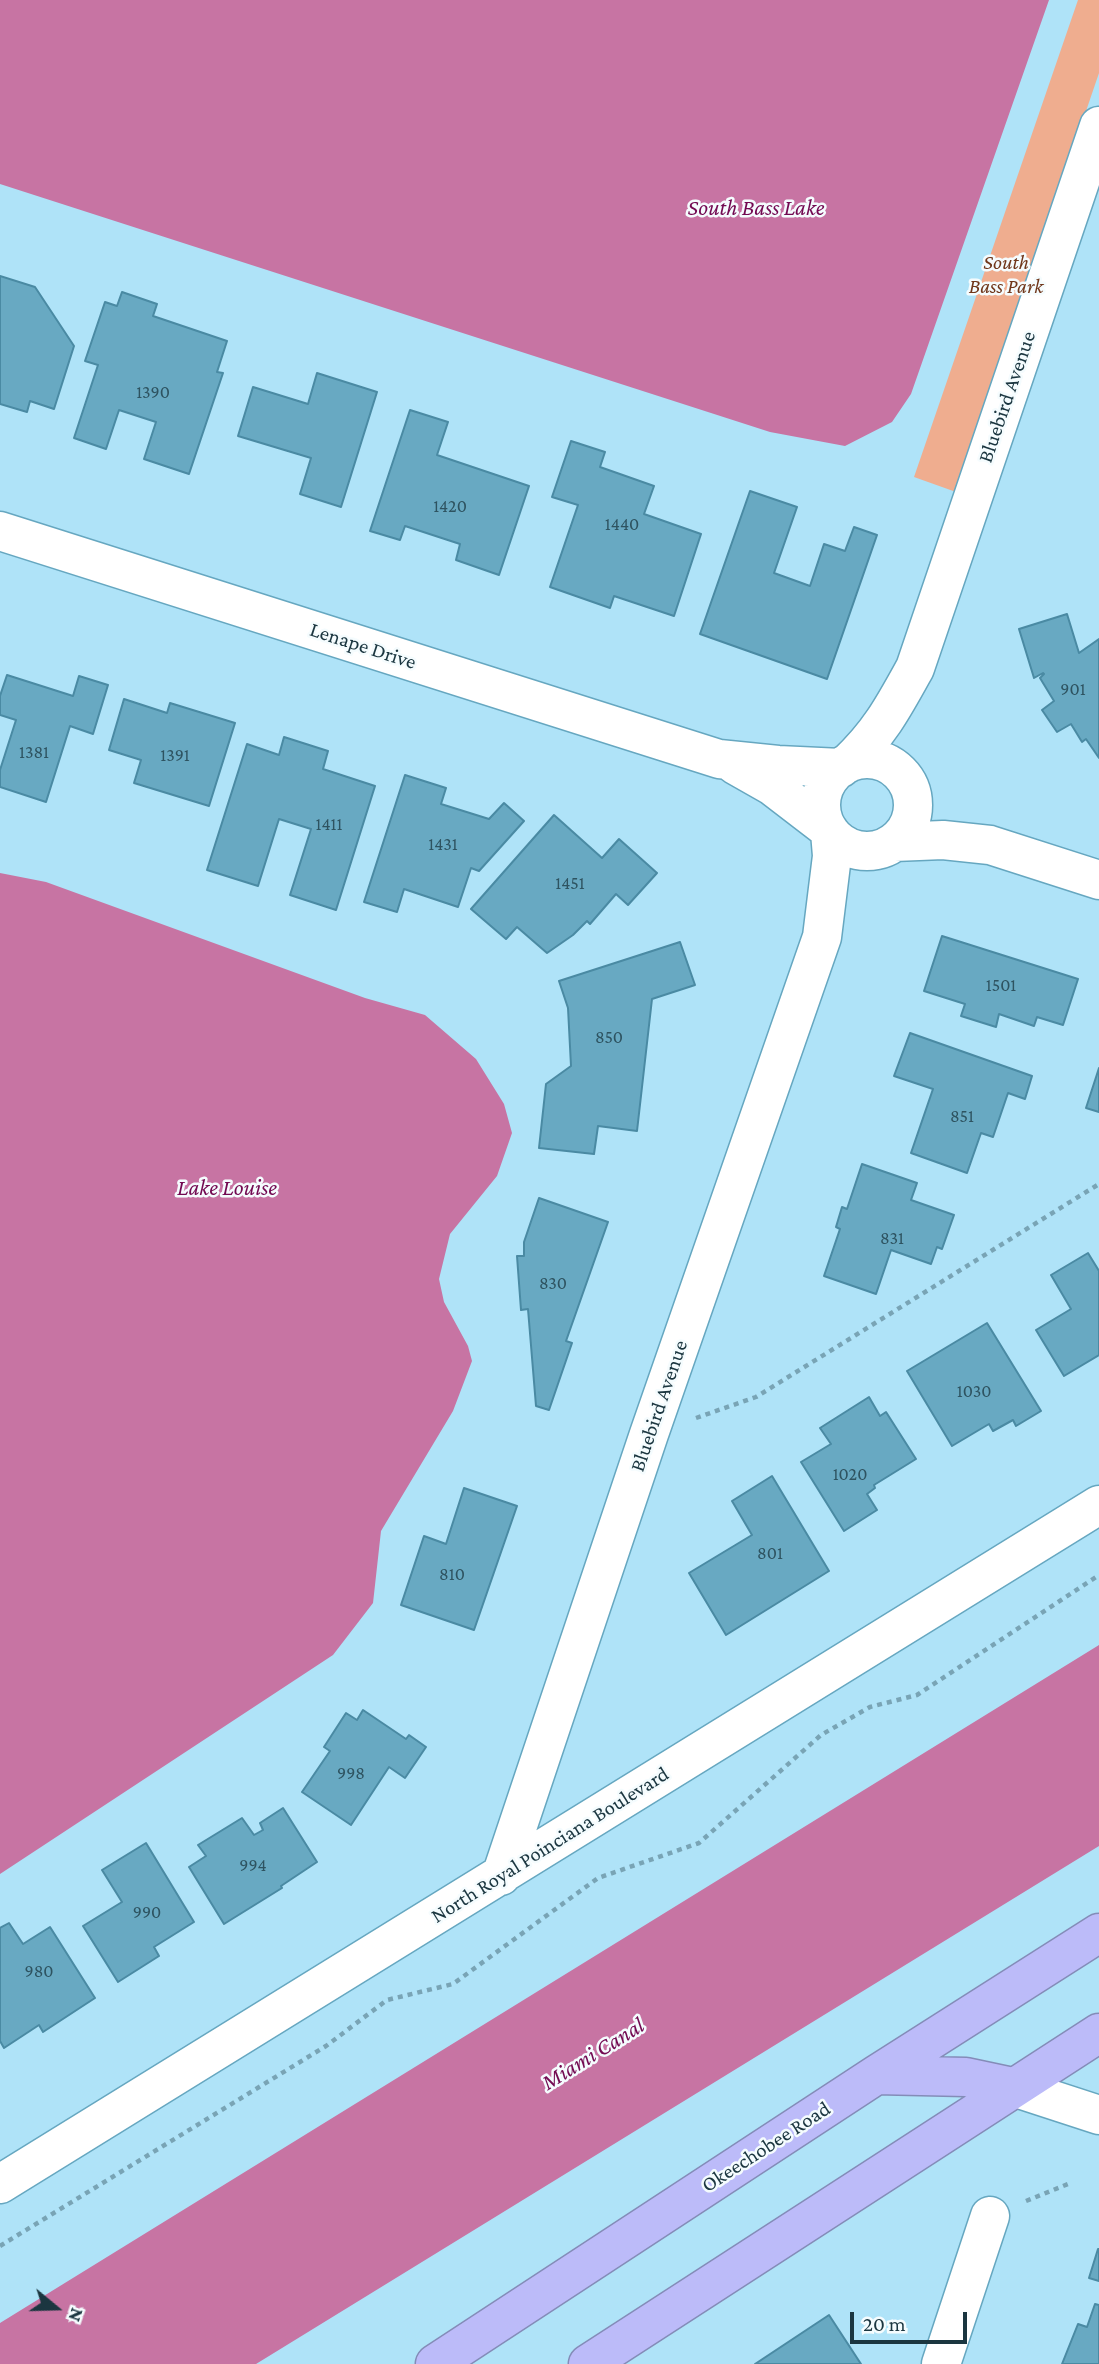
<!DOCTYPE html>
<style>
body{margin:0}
#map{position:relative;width:1099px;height:2364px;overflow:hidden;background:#afe3f8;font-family:"Crimson Pro",serif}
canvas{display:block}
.north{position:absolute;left:21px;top:2273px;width:70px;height:70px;-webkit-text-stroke:5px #f5fcfe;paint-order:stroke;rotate:109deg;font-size:19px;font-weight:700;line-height:28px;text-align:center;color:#1b3640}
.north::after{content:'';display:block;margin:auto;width:24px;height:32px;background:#1b3640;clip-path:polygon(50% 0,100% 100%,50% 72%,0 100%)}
.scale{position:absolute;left:850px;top:2312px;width:117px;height:32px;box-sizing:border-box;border:4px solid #1b3640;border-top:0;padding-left:9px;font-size:21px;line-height:24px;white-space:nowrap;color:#1b3640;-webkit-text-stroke:5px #f5fcfe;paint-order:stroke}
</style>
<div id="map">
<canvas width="1099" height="2364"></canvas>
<div class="north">N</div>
<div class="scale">20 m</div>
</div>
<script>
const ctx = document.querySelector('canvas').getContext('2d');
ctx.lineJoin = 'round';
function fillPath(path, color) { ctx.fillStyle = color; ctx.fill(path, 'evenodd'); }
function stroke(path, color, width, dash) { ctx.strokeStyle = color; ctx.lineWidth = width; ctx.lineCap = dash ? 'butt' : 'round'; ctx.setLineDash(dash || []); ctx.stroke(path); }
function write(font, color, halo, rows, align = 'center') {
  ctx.font = font + ' "Crimson Pro",serif'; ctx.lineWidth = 5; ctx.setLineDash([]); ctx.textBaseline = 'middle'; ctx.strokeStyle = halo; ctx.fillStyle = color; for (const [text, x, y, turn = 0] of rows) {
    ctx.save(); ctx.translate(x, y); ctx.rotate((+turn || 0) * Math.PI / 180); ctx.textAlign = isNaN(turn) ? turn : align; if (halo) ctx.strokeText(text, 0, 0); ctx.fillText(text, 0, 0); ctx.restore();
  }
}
const green = new Path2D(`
 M1078 0H1099V73L956 492 914 477Z`);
const water = new Path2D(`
 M0 0H1049L911 394 892 422 845 446 770 432 0 184Z
 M0 873 46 882 365 998 425 1015 476 1059 504 1104 512 1133 497 1176 450 1234 439 1279 444 1302 468 1346 472 1361 453 1411 381 1531 373 1603 333 1655 0 1874Z
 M1099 1645V1846L256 2364H0V2323Z`);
const building = new Path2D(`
 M0 276 35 287 74 346 54 409 30 401 27 412 0 404Z
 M122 292 157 304 153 316 227 341 217 372 223 373 189 474 144 459 156 422 119 410 106 449 74 438 98 365 85 361 105 302 117 306Z
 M317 373 377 392 341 507 300 494 311 458 238 436 253 387 308 404Z
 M410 410 448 422 437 455 529 486 499 575 456 560 460 544 405 526 400 540 370 531Z
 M571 441 605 452 600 467 654 486 644 514 701 534 674 616 614 596 610 608 550 587 578 505 552 497Z
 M750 491 797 507 774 573 810 586 824 544 845 551 854 527 877 535 827 679 700 634Z
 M1067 614 1079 653 1099 639V758L1086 739 1082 742 1071 724 1057 732 1042 710 1054 701 1040 678 1044 674 1043 673 1034 678 1019 629Z
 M7 675 73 696 79 676 108 685 93 734 70 726 46 802 0 787V770L16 720 0 715V696Z
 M124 699 167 713 170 703 235 723 209 806 134 783 141 760 109 750Z
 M284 737 328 751 323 769 375 786 336 910 290 895 311 829 279 819 258 886 207 870 247 744 279 755Z
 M405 775 446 788 441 804 489 819 504 803 524 821 479 871 471 868 458 907 404 889 397 912 364 902Z
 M554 815 602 858 619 839 657 873 628 905 616 894 590 924 587 921 573 935 547 953 517 927 506 939 471 909Z
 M942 936 1078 979 1063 1025 1037 1017 1034 1026 999 1014 996 1027 961 1016 965 1004 924 991Z
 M680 942 695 985 652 999 637 1131 598 1126 594 1154 539 1148 546 1084 571 1066 568 1008 559 981Z
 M910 1033 1032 1076 1025 1099 1008 1093 993 1137 981 1133 967 1173 911 1153 933 1089 894 1076Z
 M1099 1068V1112L1086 1108Z
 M862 1164 917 1183 911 1200 954 1215 942 1249 937 1247 931 1264 891 1250 876 1294 824 1276 840 1229 836 1227 842 1207 847 1209Z
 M539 1198 608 1222 566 1341 572 1343 549 1410 536 1406 528 1309 521 1310 517 1256H524V1242Z
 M1088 1253 1099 1271V1355L1064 1376 1036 1330 1071 1309 1051 1275Z
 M987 1323 1041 1411 1016 1426 1013 1420 993 1431 989 1424 952 1446 907 1371Z
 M869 1397 880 1416 886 1412 916 1459 874 1485 875 1488 867 1494 877 1510 844 1531 801 1462 831 1444 820 1428Z
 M772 1476 829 1571 726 1635 689 1573 752 1535 732 1501Z
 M464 1488 517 1506 474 1630 401 1605 424 1536 446 1544Z
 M363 1710 406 1739 409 1735 426 1747 405 1778 389 1767 351 1825 302 1792 330 1751 324 1747 346 1713 357 1720Z
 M283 1808 317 1862 281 1886 282 1888 224 1924 189 1867 206 1856 198 1845 242 1818 254 1835 263 1830 260 1823Z
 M146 1843 194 1922 154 1947 159 1956 118 1982 83 1926 122 1902 102 1870Z
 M9 1923 23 1944 50 1927 95 1998 43 2032 39 2025 4 2048 0 2041V1928Z
 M1098 2249H1099V2281L1089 2278Z
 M1095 2304 1099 2305V2364H1062L1078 2324 1087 2327Z
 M829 2315 861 2364H755Z`);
const path = new Path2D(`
 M696 1418 756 1397 1099 1184
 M1026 2201 1068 2184
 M0 2246 326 2046 387 2000 453 1984 598 1878 699 1843 821 1735 870 1707 917 1695 1099 1575`);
const minor = new Path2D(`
 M0 531 719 759 778 765 841 768
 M821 805a46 46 0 1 1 92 0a46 46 0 1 1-92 0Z
 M847 764C880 733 894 706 915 668L1099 126
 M735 765 772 786 828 829
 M894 842 943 840 990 845 1099 880
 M501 1876 649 1434 822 937 832 856 830 832
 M1013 2087 1099 2115
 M0 2184 1099 1505
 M941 2364 990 2216`);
const highway = new Path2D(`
 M876 2075 966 2077 1013 2087
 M435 2364 876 2075 1099 1933
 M588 2364 1099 2033`);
const numberNames = [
 ["1390",153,392],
 ["1420",450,506],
 ["1440",622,524],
 ["901",1073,689],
 ["1381",34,752],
 ["1391",175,755],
 ["1411",329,824],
 ["1431",443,844],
 ["1451",570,883],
 ["1501",1001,985],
 ["850",609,1037],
 ["851",962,1116],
 ["831",892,1238],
 ["830",553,1283],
 ["1030",974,1391],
 ["1020",850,1474],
 ["801",770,1553],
 ["810",452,1574],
 ["998",351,1773],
 ["994",253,1865],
 ["990",147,1912],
 ["980",39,1971]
];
const parkNames = [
 ["South",1006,263],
 ["Bass Park",1006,287]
];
const streetNames = [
 ["Bluebird Avenue",1007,397,-71],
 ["Lenape Drive",363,646,18],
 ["Bluebird Avenue",659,1406,-71],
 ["North Royal Poinciana Boulevard",550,1845,-32],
 ["Okeechobee Road",766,2147,-33]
];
const waterNames = [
 ["South Bass Lake",756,208],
 ["Lake Louise",227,1188],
 ["Miami Canal",593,2054,-32]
];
fillPath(green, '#efad8f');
fillPath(water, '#c774a3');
fillPath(building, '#68a9c2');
stroke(building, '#4a8aa3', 2);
stroke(minor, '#66a7c0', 41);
stroke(highway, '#848cb8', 41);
stroke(path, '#79a4b5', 4.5, [5, 5]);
stroke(minor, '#fff', 38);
stroke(highway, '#bcbbf9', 38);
write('18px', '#2e5360', null, numberNames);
write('italic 21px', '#70371b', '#f5fcfe', parkNames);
write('21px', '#1b3640', '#f5fcfe', streetNames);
write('italic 23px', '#720951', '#f5fcfe', waterNames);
</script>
